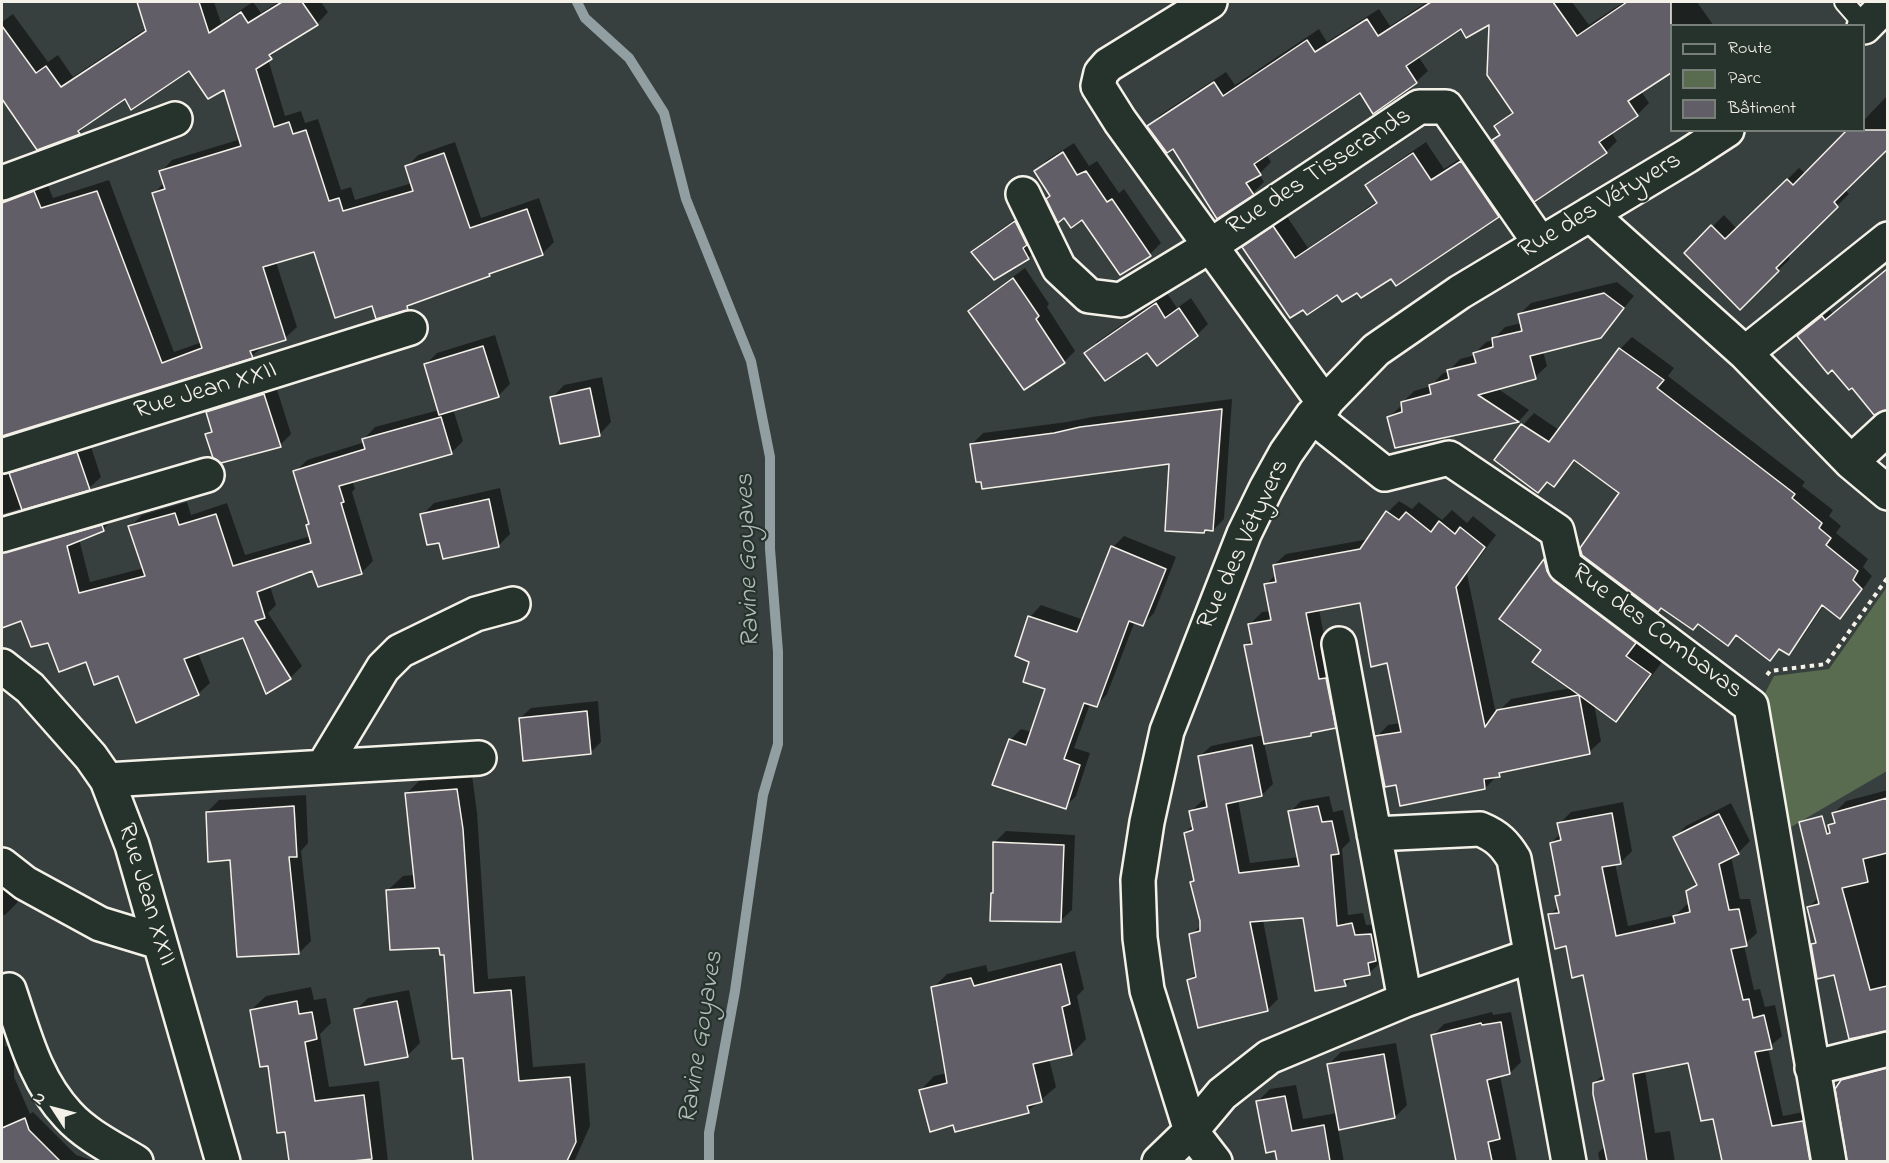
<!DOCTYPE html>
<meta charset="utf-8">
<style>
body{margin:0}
#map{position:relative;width:1889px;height:1163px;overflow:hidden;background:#38403f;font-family:"Indie Flower",sans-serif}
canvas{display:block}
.frame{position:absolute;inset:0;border:3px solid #f4f1e8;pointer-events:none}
.legend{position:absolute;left:1670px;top:24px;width:195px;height:108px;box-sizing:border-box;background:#26332d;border:2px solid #787f78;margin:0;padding:8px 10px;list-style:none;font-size:18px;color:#f4f1e8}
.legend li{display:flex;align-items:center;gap:12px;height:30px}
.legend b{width:30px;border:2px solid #787f78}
.north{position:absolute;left:24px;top:1079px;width:60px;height:60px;-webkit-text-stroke:4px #26332d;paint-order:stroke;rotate:306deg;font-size:16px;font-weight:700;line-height:24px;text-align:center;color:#f4f1e8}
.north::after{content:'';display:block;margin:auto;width:21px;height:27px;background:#f4f1e8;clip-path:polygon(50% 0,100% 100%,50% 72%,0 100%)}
</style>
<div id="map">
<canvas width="1889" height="1163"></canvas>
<div class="frame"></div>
<ul class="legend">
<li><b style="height:8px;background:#26332d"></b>Route</li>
<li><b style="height:16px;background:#596c50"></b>Parc</li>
<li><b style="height:16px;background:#625e68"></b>Bâtiment</li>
</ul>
<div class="north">N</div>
</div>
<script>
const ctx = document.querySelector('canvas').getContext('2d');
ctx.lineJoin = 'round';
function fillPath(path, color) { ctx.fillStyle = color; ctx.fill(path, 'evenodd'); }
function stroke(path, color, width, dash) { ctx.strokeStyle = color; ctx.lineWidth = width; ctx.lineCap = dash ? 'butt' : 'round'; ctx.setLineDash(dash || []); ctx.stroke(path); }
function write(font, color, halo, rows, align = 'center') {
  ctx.font = font + ' "Indie Flower",sans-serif'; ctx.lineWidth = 4.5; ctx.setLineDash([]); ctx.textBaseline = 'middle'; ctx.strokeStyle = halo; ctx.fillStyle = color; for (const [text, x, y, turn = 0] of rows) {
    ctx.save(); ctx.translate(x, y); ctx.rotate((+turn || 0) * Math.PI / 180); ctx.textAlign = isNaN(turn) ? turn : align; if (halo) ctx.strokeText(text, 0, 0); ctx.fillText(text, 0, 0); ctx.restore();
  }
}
const green = new Path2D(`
 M1887 587V771L1791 827 1762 699 1774 676 1829 669Z`);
const shadow = new Path2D(`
 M138 2H214L221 23 253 2 261 13 278 2H321L328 12 317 24 282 46 268 59 285 116 301 111 305 123 318 119 341 190 351 187 355 200 412 183 407 167 418 155 455 142 481 218 539 198 554 242 542 254 494 271 489 275 413 302 407 309 373 304 314 250 276 262 297 327 285 338 263 346 252 356 2 435V197L46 181 53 198 109 180 174 352 202 342 154 193 164 183 161 172 172 160 241 139 224 88 190 69 125 97 91 121 79 133 38 148 2 97V22L13 14 48 62 58 55 73 77 147 28Z
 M1427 2H1572L1589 25 1624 2H1697L1714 26H1672V72L1641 91 1649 103 1637 115 1611 132 1617 141 1606 152 1494 141 1501 134 1496 127 1513 111 1491 22 1461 27 1418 56 1428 71 1416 82 1360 91 1266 154 1271 162 1259 174 1264 182 1253 193 1174 147 1149 126 1160 115 1226 72 1235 85 1319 29 1327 42 1379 9 1390 26Z
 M1888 95V147L1845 190 1849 194 1787 255 1790 259 1740 307 1686 253 1724 215 1737 229 1799 168 1806 174 1864 130V120Z
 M1426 142 1444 169 1473 150 1510 203 1498 215 1396 284 1391 277 1357 291 1337 293 1244 247 1256 235 1286 215 1308 248 1377 201 1367 186 1379 174Z
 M1074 143 1089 166 1097 161 1119 193 1124 189 1161 243 1150 254 1121 273 1083 218 1051 196 1036 171 1047 160Z
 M1028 210 1041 245 1028 258 994 278 973 253 986 240Z
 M1025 268 1049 304 1047 307 1075 351 1064 362 970 311 981 300Z
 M1888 269V304L1875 313 1888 328V401L1874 413 1852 386 1799 336 1830 310 1833 314Z
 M1617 282 1634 296 1600 337 1543 351 1547 366 1535 377 1497 388 1529 410 1519 421 1396 446 1389 417 1402 405V403L1414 391 1431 386 1442 374 1449 371 1460 359 1475 355V353L1486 342 1493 340 1505 327 1521 323 1519 315 1531 303Z
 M1167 293 1177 308 1191 298 1208 324 1197 335 1157 364 1148 351 1086 353 1097 342Z
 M495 335 510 384 498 396 453 409 463 441 451 453 352 480 355 489 352 492 373 561 362 572 318 585 313 569 270 586 276 605 268 613 302 666 291 677 252 614 250 616 288 677H291L267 692 244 636 198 653 210 683 198 694 137 721 119 674 95 683 87 660 60 670 49 642 32 645 22 619 4 625 2 619V537L9 542H19L114 515 115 518 103 529 79 539 90 582 144 568 130 527 142 515 187 502 191 515 227 503 245 555 311 536 308 525 310 522 295 472 307 460 365 442 364 439 375 427 439 410 426 364 437 353Z
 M1632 337 1674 368 1668 376 1805 482 1802 486 1833 510 1829 516 1841 526 1836 533 1868 559 1863 567 1872 576 1851 606 1840 617 1824 605 1800 641 1788 653 1781 648 1770 659 1738 634 1728 644 1621 492 1576 460 1554 485 1496 460 1523 425 1534 413 1559 430 1620 349Z
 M602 377 611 422 599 435 552 398 564 385Z
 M275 383 291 434 280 445 207 434 213 429 208 412 219 401Z
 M1232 399 1224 519 1213 530 1171 462 972 444 983 433 1067 422 1092 417Z
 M89 441 101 477 89 488 2 514V461Z
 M500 488 510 534 499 545 440 541 422 515 434 503Z
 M1399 501 1412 509 1419 502 1442 520 1452 510 1467 523 1473 516 1496 535 1467 574 1496 714 1511 699 1571 688 1543 650 1501 619 1545 560 1556 549 1646 630 1637 643 1662 662 1628 708 1616 720 1594 704 1601 741 1589 752 1503 771 1485 788 1397 783 1377 737 1388 725 1401 723 1388 662 1361 601 1319 609 1330 668 1346 715 1335 727 1315 730 1311 734 1264 743 1273 784 1262 795 1238 800 1250 863 1299 857 1290 812 1301 801 1329 796 1333 812 1343 810 1350 841 1342 849 1348 915 1363 913 1366 925 1381 924 1386 949 1379 956 1381 962 1369 973 1354 976 1345 985 1304 916 1263 920 1278 999 1267 1010 1189 980 1197 972 1191 935 1202 924 1192 882 1195 879 1185 833 1193 825 1190 812 1202 801 1207 799 1199 757 1211 746 1264 735 1246 645 1252 639 1250 624 1262 612 1271 611 1266 585 1276 574 1274 565 1286 554 1369 539 1388 512Z
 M1124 536 1176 557 1154 613 1143 624 1135 621 1107 694 1096 706 1090 704 1074 748 1090 753 1076 796 1065 807 1010 740 1021 729 1032 732 1046 688 1031 661 1030 617 1041 605 1084 620 1113 547Z
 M598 701 601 742 590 753 520 718 531 708Z
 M472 775 477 813 488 979 525 976 533 1067 585 1063 590 1126 574 1162H474L465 1056 445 954 388 890 403 876 415 875 406 794 421 779Z
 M1888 790V1029H1883L1812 944 1817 940 1808 908 1819 897 1822 834 1836 819 1834 813 1846 801Z
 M306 795 308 843 301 851 311 941 299 953 232 858 207 812 219 800Z
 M1623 802 1632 851 1621 862 1615 863 1628 926 1676 915 1686 905 1690 904 1687 892 1697 882 1674 838 1686 826 1731 803 1750 841 1738 853 1731 856 1740 899H1750L1757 933 1744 945 1754 990 1760 989 1765 1007 1775 1005 1782 1036 1768 1048 1783 1116 1814 1110 1825 1162H1720L1724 1160 1714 1117 1689 1061 1645 1070 1655 1133 1670 1131 1675 1162H1600L1598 1153 1605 1146 1594 1083 1605 1073 1585 973 1550 915 1559 906 1557 897 1561 893 1551 843 1561 833 1559 824 1571 812Z
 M1006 831 1075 835 1072 910 1060 921 995 891V842Z
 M2 866 19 880 17 903 5 915 2 914Z
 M1075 951 1084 989 1077 996 1086 1039 1072 1054 1049 1059 1056 1087 1028 1111 954 1123 920 1091 934 1076 947 1073 933 988 947 974 986 965 988 972Z
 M311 987 314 1000 326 998 331 1023 320 1034 329 1087 379 1081 388 1162H290L287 1130 269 1064 251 1010 266 996Z
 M409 990 420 1043 407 1056 356 1010 368 998Z
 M1492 1012 1493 1015 1511 1012 1521 1062 1510 1073 1500 1075 1517 1162H1458L1433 1035 1444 1024Z
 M2 1031H6L5 1046 14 1048V1077L30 1114 33 1112 76 1155 97 1162H2V1149L17 1129 2 1137Z
 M1396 1043 1407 1105 1395 1117 1338 1129 1344 1162H1278L1276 1149 1258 1101 1270 1089 1296 1085 1303 1119 1337 1113 1329 1064 1341 1052Z
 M1888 1060V1162H1849L1842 1081 1854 1069Z`);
const stream = new Path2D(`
 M577 2 585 18 629 58 664 113 686 199 751 361 770 457V549L778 652V744L763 795 735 991 709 1133V1162`);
const building = new Path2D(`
 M137 2H199L209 33 241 12 248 23 282 2H302L318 25 269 55 272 59 256 69 274 127 289 122 293 134 306 130 329 201 339 198 343 211 413 191 405 166 444 153 470 228 527 209 543 255 489 274 490 276 407 306 408 310 376 319 372 306 335 318 314 252 263 267 286 340 250 351 253 358 2 436V203L34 191 41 208 97 191 162 363 202 348 152 193 165 189 159 171 241 146 224 90 208 99 189 71 131 110 125 99 78 131 80 134 37 150 2 99V26L36 73 46 66 61 87 146 31Z
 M1431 2H1553L1577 36 1627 2H1671V73L1628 101 1638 116 1599 142 1607 153 1534 202 1492 140 1500 135 1494 126 1513 113 1487 75 1489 25 1466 38 1461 29 1406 66 1417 83 1373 114 1360 93 1254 164 1261 175 1246 183 1254 195 1217 219 1173 149 1167 153 1147 126 1214 82 1223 96 1307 40 1315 52 1367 19 1378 36Z
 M1847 130H1887V150L1834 202 1838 207 1776 268 1779 271 1740 310 1684 253 1711 225 1725 239 1787 179 1793 185Z
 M1063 152 1077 175 1086 171 1107 202 1112 199 1151 256 1120 275 1082 220 1071 228 1064 218 1058 223 1046 199 1050 196 1034 171Z
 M1413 153 1431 180 1461 161 1499 217 1396 286 1391 279 1361 298 1357 293 1342 302 1337 295 1307 315 1303 310 1290 318 1242 247 1273 226 1295 258 1377 203 1365 185Z
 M1015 221 1027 245 1023 248 1029 259 994 280 971 252Z
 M1887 269V410L1874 415 1852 388 1849 390 1832 370 1828 374 1797 336 1822 316 1825 320Z
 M1013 278 1039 316 1036 319 1065 363 1024 390 968 311Z
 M1604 293 1624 308 1601 338 1530 356 1536 379 1478 395 1519 422 1395 448 1387 417 1402 412 1401 402 1431 394 1429 385 1449 379 1447 370 1476 363 1473 353 1493 347 1492 338 1522 331 1518 314Z
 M1156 303 1165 318 1179 308 1198 336 1157 366 1147 353 1105 381 1084 353Z
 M483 346 499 397 439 415 424 364Z
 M1619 348 1664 380 1657 388 1795 494 1792 498 1822 523 1819 528 1831 538 1826 545 1858 571 1853 580 1862 589 1840 619 1822 605 1789 655 1779 649 1770 661 1736 635 1728 646 1698 624 1693 630 1661 608 1658 612 1582 555 1580 548 1619 493 1574 460 1554 487 1547 482 1538 493 1494 460 1521 424 1549 442Z
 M590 388 600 436 560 444 550 397Z
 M264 394 281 447 221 463 213 458 205 434 212 432 206 412Z
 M1222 409 1213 531 1205 530 1204 533 1165 531 1169 464 982 489 981 482H976L970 444 1054 433 1080 427Z
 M441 417 452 454 339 486 344 502 341 503 362 574 318 587 312 571 257 592 265 618 255 621 291 679 266 694 243 638 184 659 199 695 136 723 118 676 94 685 86 662 59 672 48 643 31 647 21 621 2 628V553L102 525 104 531 67 546 79 593 145 576 128 526 175 513 179 525 216 514 233 566 311 543 306 525 309 524 293 471 365 449 362 439Z
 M77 452 90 490 22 510 9 473Z
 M489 499 499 547 443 559 439 543 427 545 420 514Z
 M1386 511 1399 520 1406 512 1431 532 1439 521 1455 534 1460 527 1485 547 1456 587 1485 727 1497 710 1579 695 1532 662 1541 650 1499 619 1544 559 1547 571 1554 581 1636 643 1626 656 1651 674 1616 722 1579 695 1590 754 1499 773 1500 777 1484 779 1485 789 1400 806 1396 785 1385 787 1375 736 1401 732 1387 663 1371 667 1360 603 1306 613 1319 679 1326 678 1336 728 1311 733V736L1264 744 1244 645 1252 644 1248 624 1271 620 1264 584 1276 582 1273 565 1360 549Z
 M1111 546 1166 569 1143 626 1129 621 1097 707 1084 703 1064 759 1080 765 1066 809 992 785 1009 739 1026 745 1045 689 1023 682 1029 662 1015 656 1028 616 1077 632Z
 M587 711 591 754 523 761 519 718Z
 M1252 745 1262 796 1226 804 1239 873 1299 866 1288 811 1318 806 1322 822 1332 821 1339 854 1331 855 1337 926 1352 923 1355 935 1371 934 1376 961 1368 963 1370 975 1344 980 1346 986 1315 991 1303 918 1250 922 1268 1011 1198 1028 1187 980 1196 977 1189 934 1200 931V921L1190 882 1194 881 1184 833 1193 830 1189 811 1207 807 1198 756Z
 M457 789 463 829 474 993 511 990 519 1081 570 1077 576 1142 567 1161H473L463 1058 452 1059 444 955H440L439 948 390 950 386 890 415 888 405 793Z
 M1887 798V853L1863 859 1868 882 1842 888 1870 990 1887 986V1031L1849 1039 1834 975 1817 979 1811 944 1816 943 1807 907 1819 904 1799 822 1822 816 1827 834 1830 833 1828 825 1835 823 1832 813Z
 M294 806 297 857H289L299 954 237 957 230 860 208 862 206 812Z
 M1612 813 1621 864 1602 867 1616 936 1675 923 1673 916 1690 912 1686 891 1697 885 1673 837 1719 814 1739 854 1719 864 1729 910 1739 909 1747 946 1731 949 1743 1000 1749 999 1753 1018 1764 1015 1772 1049 1755 1052 1772 1126 1803 1121 1810 1161H1722L1713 1119 1701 1121 1688 1063 1633 1074 1647 1161H1607L1593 1094V1083L1604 1080 1583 975 1572 978 1566 946 1555 949 1548 914 1559 913 1555 896 1560 895 1550 843 1561 840 1557 823Z
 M993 842 1064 845 1061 922 990 921 991 893H993Z
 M1061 964 1070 1004 1062 1007 1072 1055 1033 1064 1042 1102 1027 1106 1029 1113 955 1132 953 1125 930 1132 919 1090 947 1083 931 987 971 978 974 986Z
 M297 1001 299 1014 312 1012 317 1039 305 1042 315 1101 364 1095 372 1159 352 1161H289L285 1132 277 1133 268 1066 260 1067 250 1010Z
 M397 1001 408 1057 365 1065 354 1009Z
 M1501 1022 1510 1074 1487 1080 1500 1139 1488 1142 1492 1161H1456L1431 1035 1481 1023 1482 1025Z
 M1384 1054 1395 1118 1339 1130 1327 1064Z
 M1887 1068V1161H1847L1835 1089 1841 1080Z
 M1285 1096 1292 1131 1324 1125 1330 1161H1277L1275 1151 1266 1153 1256 1101Z
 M25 1118 29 1130 60 1161H2V1128Z`);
const path = new Path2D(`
 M1767 675 1770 671 1826 664 1888 577`);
const lane = new Path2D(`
 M1844 2 1865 26`);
const street = new Path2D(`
 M1210 2 1108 65 1101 73 1098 86 1120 121 1325 404
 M1864 27 1888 3
 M2 183 175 119
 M1023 194 1059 268 1089 296 1121 300 1210 246 1419 107H1446L1540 243
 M1590 214 1745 353 1851 462 1888 493
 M1745 353 1888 239
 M1312 416 1385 474 1449 458 1557 531 1565 566 1751 706 1829 1162
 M2 456 410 328
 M1851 462 1888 428
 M2 535 207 475
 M1339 644 1405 1000
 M2 666 30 688 91 757 107 780 132 845 223 1162
 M323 767 383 668 400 651 476 614 513 604
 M107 780 479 758
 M1374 834 1480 829C1497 836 1505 844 1514 859L1569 1162
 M2 865 25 883 100 924 159 942
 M9 990C24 1034 35 1080 68 1115 86 1135 113 1148 136 1162
 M1812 1068 1888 1049
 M1159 1162 1191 1131 1222 1094 1269 1057 1405 1000 1530 956
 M1215 1162 1191 1131 1147 990 1140 938 1138 880 1147 822 1167 731 1244 534 1266 489 1286 453 1312 416 1376 350 1460 292 1687 156 1727 130`);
const streetNames = [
 ["Rue des Tisserands",1320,173,-33],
 ["Rue des Vétyvers",1601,207,-31],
 ["Rue Jean XXII",206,392,-17],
 ["Rue des Vétyvers",1245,545,-65],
 ["Rue des Combavas",1656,633,37],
 ["Rue Jean XXII",145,895,73]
];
const waterNames = [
 ["Ravine Goyaves",750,561,-92],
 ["Ravine Goyaves",703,1038,-81]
];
fillPath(green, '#596c50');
fillPath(shadow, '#0007');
stroke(stream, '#919fa2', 10);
fillPath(building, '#625e68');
stroke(building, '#f4f1e8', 1.5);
stroke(lane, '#f4f1e8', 22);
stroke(street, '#f4f1e8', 38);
stroke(path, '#f4f1e8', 4, [4.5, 4.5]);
stroke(lane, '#26332d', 18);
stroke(street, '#26332d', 33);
write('26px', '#f4f1e8', '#26332d', streetNames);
write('italic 27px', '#b2bab9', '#26332d', waterNames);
</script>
